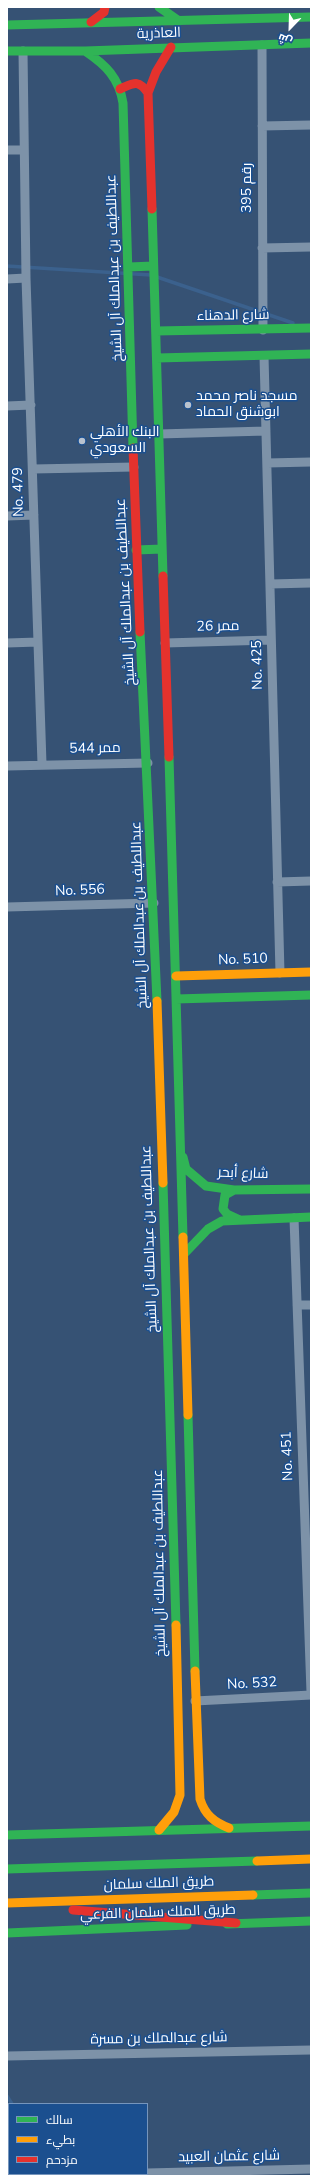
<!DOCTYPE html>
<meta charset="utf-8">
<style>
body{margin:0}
#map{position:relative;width:318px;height:2183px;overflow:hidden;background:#365274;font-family:"Nunito Sans",Cairo,sans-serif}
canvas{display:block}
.frame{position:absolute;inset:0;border:8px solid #fff;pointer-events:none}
.legend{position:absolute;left:8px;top:2103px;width:140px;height:72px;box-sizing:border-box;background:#1b4f8f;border:1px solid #7695bc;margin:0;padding:5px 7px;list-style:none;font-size:12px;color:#fff}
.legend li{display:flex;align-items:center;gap:8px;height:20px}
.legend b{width:20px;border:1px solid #7695bc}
.north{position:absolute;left:270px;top:8px;width:40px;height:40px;-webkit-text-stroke:3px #1b4f8f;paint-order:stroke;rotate:203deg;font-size:11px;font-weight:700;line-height:16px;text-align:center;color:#fff}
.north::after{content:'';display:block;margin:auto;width:14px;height:18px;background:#fff;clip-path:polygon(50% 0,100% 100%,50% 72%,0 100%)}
</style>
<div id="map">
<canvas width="318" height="2183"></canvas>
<div class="frame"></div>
<ul class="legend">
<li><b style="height:5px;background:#30b455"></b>سالك</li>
<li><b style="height:5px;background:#ff9f0a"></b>بطيء</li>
<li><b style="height:5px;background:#e5322d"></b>مزدحم</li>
</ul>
<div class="north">ش</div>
</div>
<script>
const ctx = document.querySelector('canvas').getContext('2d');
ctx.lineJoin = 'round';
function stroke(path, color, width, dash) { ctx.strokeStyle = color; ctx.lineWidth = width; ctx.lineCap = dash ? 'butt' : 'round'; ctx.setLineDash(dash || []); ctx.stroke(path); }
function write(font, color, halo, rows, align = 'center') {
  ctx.font = font + ' "Nunito Sans",Cairo,sans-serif'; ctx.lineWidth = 3; ctx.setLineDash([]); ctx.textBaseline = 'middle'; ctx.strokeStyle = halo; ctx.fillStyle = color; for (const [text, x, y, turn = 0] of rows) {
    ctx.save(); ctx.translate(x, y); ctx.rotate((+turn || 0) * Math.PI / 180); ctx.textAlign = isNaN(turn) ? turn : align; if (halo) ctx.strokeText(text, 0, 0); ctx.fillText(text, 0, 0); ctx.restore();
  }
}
const stream = new Path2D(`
 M7 266 151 275
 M157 277 293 323
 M7 2096 12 2104`);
const street = new Path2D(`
 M262 45 263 330
 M23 51 26 278 42 764
 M262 126 311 125
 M7 150H24
 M262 248 311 247
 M7 279 26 278
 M264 356 280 973
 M7 406 31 405
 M159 434 266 431
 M267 463 311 462
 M33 469 134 467
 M7 516 34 515
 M270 584 311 583
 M7 643 38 642
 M165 643 271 640
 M7 766 148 763
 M277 882 311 881
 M7 907 154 903
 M294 1218 311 1692
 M297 1305H311
 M195 1701 311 1695
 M7 2056 311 2050
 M147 2173 311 2169
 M130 2174V2176
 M7 2175 107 2174`);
const fast = new Path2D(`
 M159 7 179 21
 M7 25 311 17
 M7 51H85L311 43
 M85 51C106 65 119 78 123 103L133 448
 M152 209 163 576
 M129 267 153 266
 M156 331 311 328
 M157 358 311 354
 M136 550 162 549
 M140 632 157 1001
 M169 757 183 1237
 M176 999 311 995
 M183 1157 186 1169 206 1186 234 1190 311 1189
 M163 1183 176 1625
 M234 1190 225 1195 223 1209 227 1214 240 1220
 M185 1253 208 1229 222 1221 311 1217
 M188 1415 195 1671
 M7 1835 311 1826
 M7 1869 257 1861
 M253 1895 311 1893
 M227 1924 311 1921
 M7 1933 187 1925`);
const slow = new Path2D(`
 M176 976 311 972
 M157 1001 163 1183
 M183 1237 188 1415
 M195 1671 200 1799C205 1815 214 1822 229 1828
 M159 1830 174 1812 180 1795 176 1625
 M257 1861 311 1859
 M7 1903 253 1895`);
const jam = new Path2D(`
 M91 22 104 12 105 7
 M120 89C134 83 138 79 148 93
 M152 209 148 93 156 72 171 47
 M133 448 140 632
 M163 576 169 757
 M73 1910 236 1923`);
const markers = [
 [188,405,4,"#b9c2ce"],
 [82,441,4,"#b9c2ce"]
];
const streetNames = [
 ["العاذرية",159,34,-2],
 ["رقم 395",248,188,-90],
 ["عبداللطيف بن عبدالملك آل الشيخ",115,268,-92],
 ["شارع الدهناء",233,316,-1],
 ["No. 479",19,492,-91],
 ["عبداللطيف بن عبدالملك آل الشيخ",126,592,-93],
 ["ممر 26",218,627,-1],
 ["No. 425",258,665,-91],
 ["ممر 544",95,749,-1],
 ["No. 556",80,891,-2],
 ["عبداللطيف بن عبدالملك آل الشيخ",140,915,-92],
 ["No. 510",243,960,-2],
 ["شارع أبحر",243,1174,2],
 ["عبداللطيف بن عبدالملك آل الشيخ",150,1239,-92],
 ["No. 451",288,1456,-92],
 ["عبداللطيف بن عبدالملك آل الشيخ",160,1563,-91],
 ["No. 532",252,1684,-3],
 ["طريق الملك سلمان",159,1884,-2],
 ["طريق الملك سلمان الفرعي",158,1913,-2],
 ["شارع عبدالملك بن مسرة",159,2039,-1],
 ["شارع عثمان العبيد",229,2157,-1]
];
const poiNames = [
 ["مسجد ناصر محمد",196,397],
 ["ابوشنق الحماد",196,413],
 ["البنك الأهلي",90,433],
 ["السعودي",90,449]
];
stroke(stream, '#3b618d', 3.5);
stroke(street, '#7d92a8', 9);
stroke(fast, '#30b455', 9);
stroke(slow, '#ff9f0a', 9);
stroke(jam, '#e5322d', 9);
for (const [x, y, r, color] of markers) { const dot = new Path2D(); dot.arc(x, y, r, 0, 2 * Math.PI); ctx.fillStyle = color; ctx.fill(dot); stroke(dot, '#1b4f8f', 1.5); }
write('14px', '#fff', '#1b4f8f', streetNames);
write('14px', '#fff', '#1b4f8f', poiNames, 'left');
</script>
